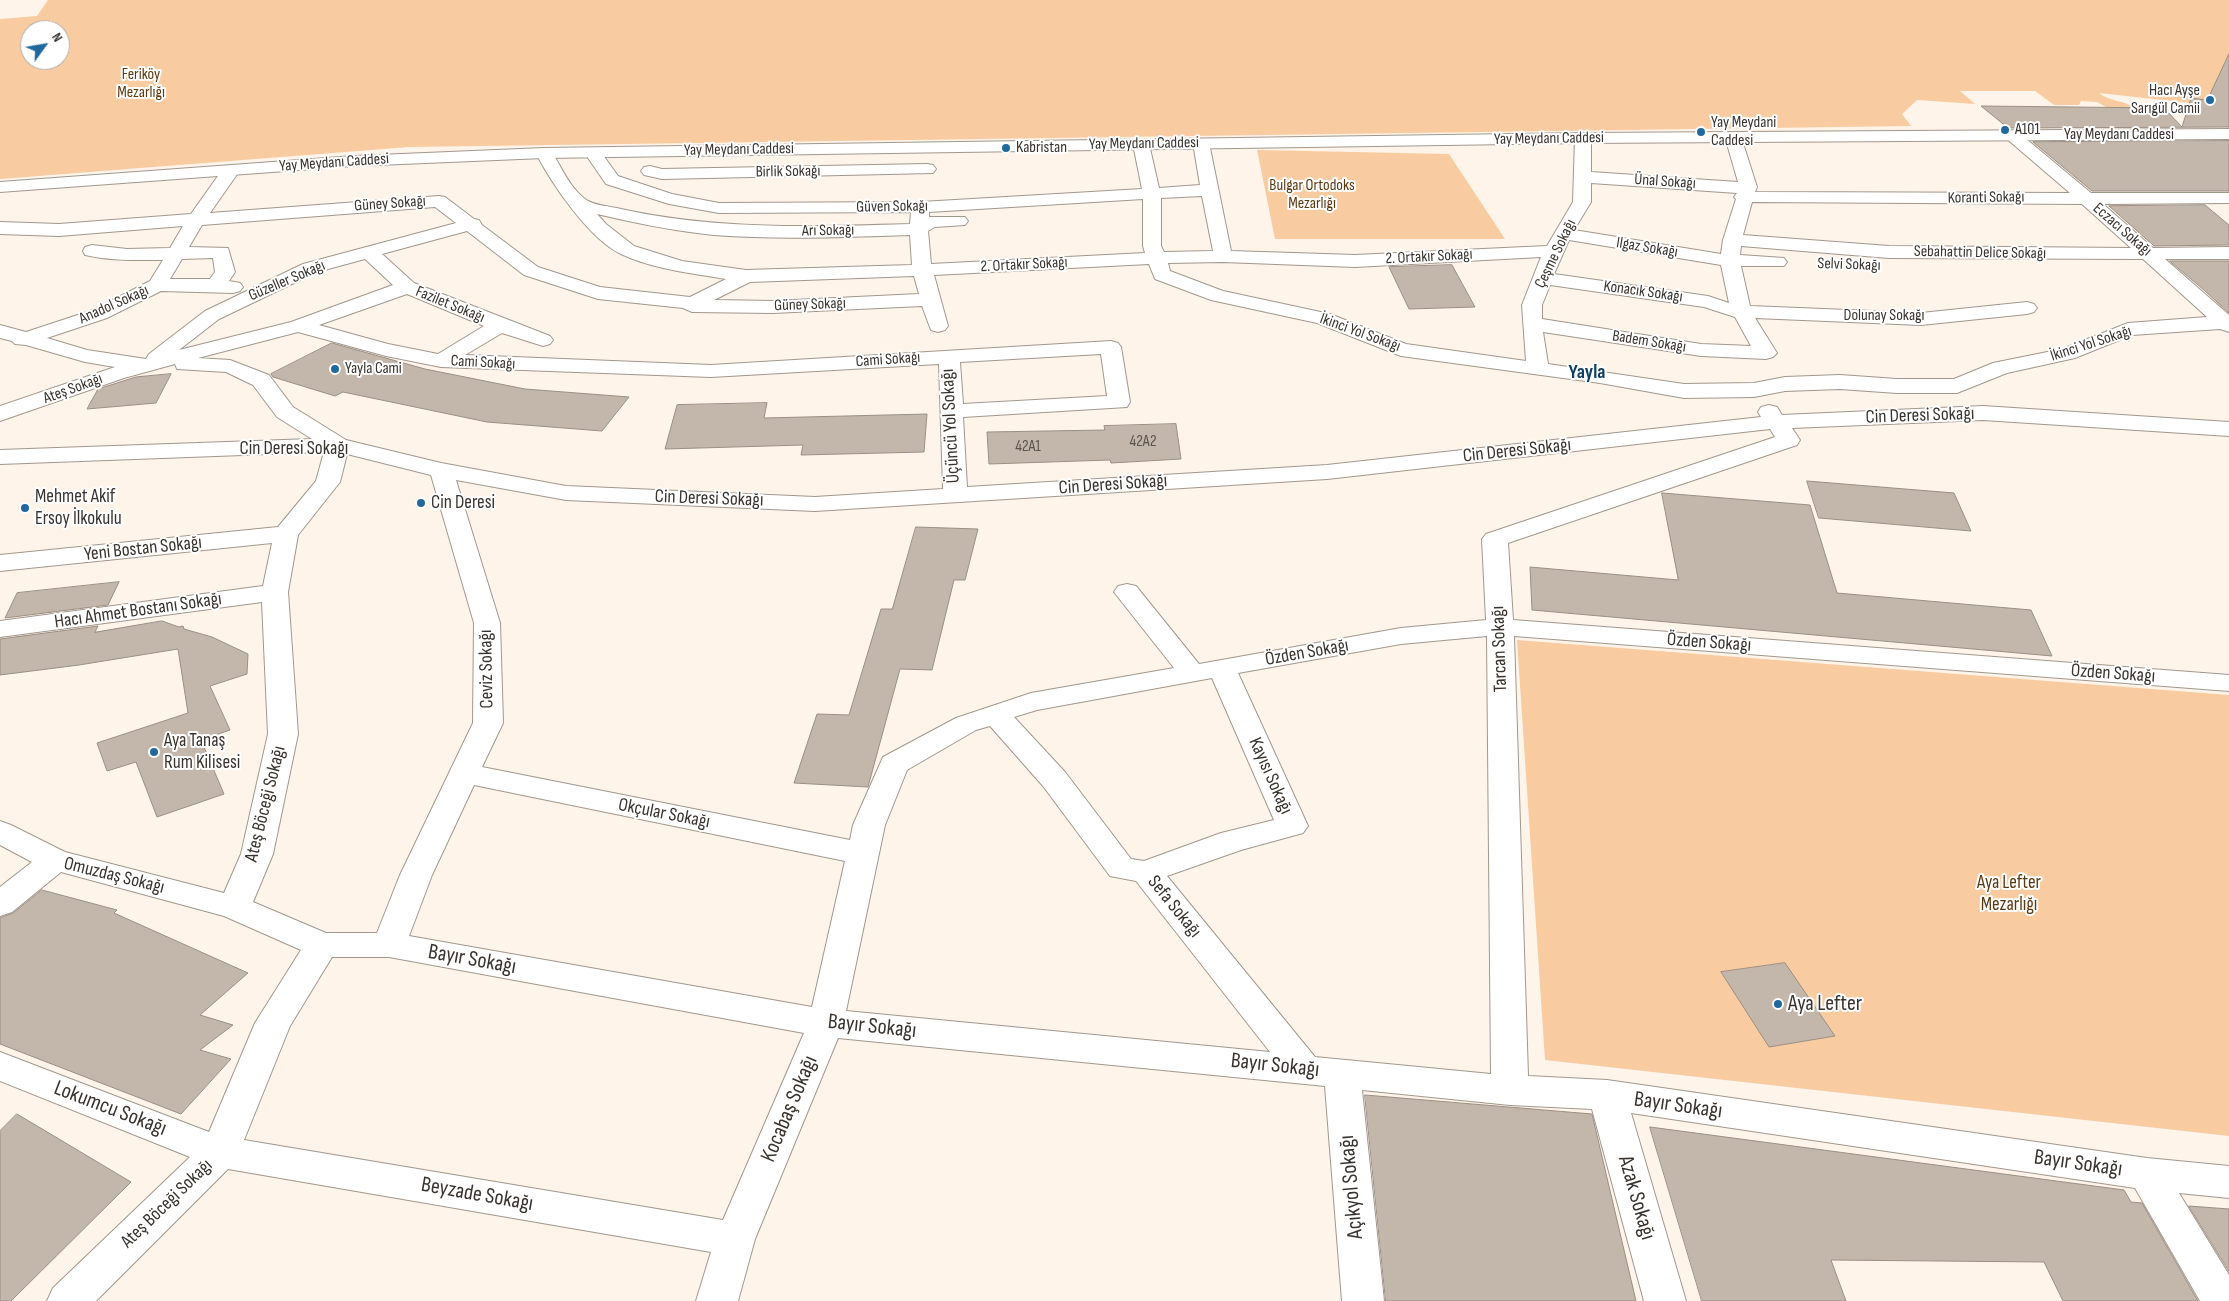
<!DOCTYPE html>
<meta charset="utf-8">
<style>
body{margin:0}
#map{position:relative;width:2229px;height:1301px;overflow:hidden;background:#fef4ea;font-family:"Sofia Sans Condensed",sans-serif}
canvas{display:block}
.north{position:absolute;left:20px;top:20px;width:50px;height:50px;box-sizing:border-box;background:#fff;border:1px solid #afadab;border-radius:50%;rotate:58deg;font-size:14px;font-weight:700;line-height:20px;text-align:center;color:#38332e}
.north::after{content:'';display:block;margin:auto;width:18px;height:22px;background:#21699d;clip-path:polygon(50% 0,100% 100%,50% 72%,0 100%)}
</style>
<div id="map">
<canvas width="2229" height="1301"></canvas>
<div class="north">N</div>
</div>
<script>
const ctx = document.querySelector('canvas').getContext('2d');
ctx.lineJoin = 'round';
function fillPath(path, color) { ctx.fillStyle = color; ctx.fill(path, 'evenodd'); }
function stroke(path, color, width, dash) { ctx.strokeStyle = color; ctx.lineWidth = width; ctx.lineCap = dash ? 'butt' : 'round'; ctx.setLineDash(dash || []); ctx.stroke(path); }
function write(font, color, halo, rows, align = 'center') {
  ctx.font = font + ' "Sofia Sans Condensed",sans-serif'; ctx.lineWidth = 4; ctx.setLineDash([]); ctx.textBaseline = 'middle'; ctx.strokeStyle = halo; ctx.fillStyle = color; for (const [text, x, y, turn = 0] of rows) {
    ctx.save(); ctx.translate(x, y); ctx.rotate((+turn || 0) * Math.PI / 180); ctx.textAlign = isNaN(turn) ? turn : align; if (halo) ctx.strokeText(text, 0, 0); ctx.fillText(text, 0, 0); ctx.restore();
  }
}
const green = new Path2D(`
 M48 0H2229V119L2208 105 2099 93C2110 102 2124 100 2134 108L2106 107 2097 102 2081 101 2079 105H2054L2035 91H1960L1975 104 1917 100 1902 114 1911 126 409 147 0 179V19L37 16ZM30 30H60V60H30Z
 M1257 150 1449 154 1505 239H1275Z
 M1517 640 2229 695V1136L1545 1060Z`);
const building = new Path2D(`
 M2229 54V127L2008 128 1981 106 2164 108 2182 127 2191 98 2207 100Z
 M2229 141V191H2092L2033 142Z
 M2205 205 2229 225V245L2154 246 2109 206Z
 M2170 261H2229V313L2204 290Z
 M1452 265 1475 307 1409 309 1389 267Z
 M332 343 425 369 525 389 629 397 602 431 487 422 343 392 335 396 273 377 271 374Z
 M171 374 156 403 87 409 98 389 136 377Z
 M767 403 764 418 927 414 924 452 801 455 803 445 665 449 677 405Z
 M1176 424 1181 459 1111 463 1110 460 989 464 987 432 1105 430 1104 426Z
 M1807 481 1954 493 1971 531 1819 518Z
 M1662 493 1810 505 1837 593 2031 610 2052 656 1532 610 1530 567 1678 580Z
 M916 527 978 529 965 580H954L932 670 900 669 868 787 794 783 817 714 849 715 881 609H892Z
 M119 582 108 605 5 618 17 593Z
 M162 621 179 627 183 626 184 629 212 637 248 654 247 674 210 686 230 730 201 740 224 794 157 817 136 762 107 771 97 743 188 713 178 649 79 665 0 675V639L98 626 95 632Z
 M42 890 117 910 114 913 248 973 200 1015 233 1025 200 1050 231 1059 181 1114 0 1044V918L13 913Z
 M1785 963 1835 1036 1769 1047 1721 972Z
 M1365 1095 1592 1114 1636 1301H1386Z
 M17 1114 131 1182 11 1301H0V1131Z
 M1650 1127 2124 1190 2131 1202 2142 1203 2198 1301H2063L2044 1262 1831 1260 1846 1301H1702Z
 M2189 1206 2229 1209V1271Z`);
const minor = new Path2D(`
 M2013 131 2019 133 2091 193H2229V203L2103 204 2153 248 2229 247V259H2165L2229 315V332L2220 329 2132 335 2075 358 2007 373 1957 393H1897L1840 389 1785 391 1754 397 1684 398 1600 383 1401 356 1317 323 1211 300 1155 279 1149 264 934 275 948 326 945 330 938 332 931 330 922 306 773 313 692 312 683 308 598 299 524 275 467 231 382 254 414 283 550 336 553 340 550 344 543 346 502 333 465 355 711 365 1111 341 1118 343 1121 347 1130 402 1127 407 963 417 967 487 1327 465 1761 417 1758 412 1761 407 1769 405 1777 407 1782 415 1983 406 2229 422V436L1983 420 1792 428 1800 440 1797 445 1508 543 1513 620 2229 675V691L1514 636 1528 1076 1607 1080 2147 1158 2229 1166V1198L2179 1193 2229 1275V1301H2200L2135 1188 1631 1113 1686 1301H1644L1592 1109 1510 1105 1362 1090 1384 1301H1342L1325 1086 838 1038 755 1239 738 1301H696L711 1252 228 1169 96 1301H47L53 1288 190 1157 0 1081V1052L209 1132 255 1023 301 950 224 916 61 872 12 912 0 916V887L32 862 0 845V821L11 825 65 852 224 893 241 854 268 734 262 602 0 637V621L263 586 272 543 0 571V555L278 527 316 481 324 452 0 464V450L312 439 277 417 253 385 226 372 177 369 175 364 124 378 0 421V406L115 367 85 362 26 345 15 344 12 341 0 338V325L26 332 93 310 150 281 163 260C137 260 111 261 85 255L83 251 85 247 92 245 127 249 170 248 183 226 59 236 0 234V222L59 224 191 214 225 166H237L240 170 210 213 439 196 445 197 474 219 479 220 482 225 538 267 600 287 690 297 726 279C691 273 653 269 621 254 590 240 551 183 536 153L538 149H550C561 166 569 187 585 199 593 206 611 206 621 209 717 230 813 227 910 224L911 212 719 213 669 204 606 184 584 152 586 148H598L618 176 672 194 719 203 921 202 1142 189 1133 144 1135 140H1147L1149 144 1159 188 1200 185 1193 143 1195 139H1207L1209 143 1231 251 1355 255 1547 246 1573 202 1575 138 1577 135H1589L1591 138V172L1738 182 1725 137 1727 134H1739L1741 137 1757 187 1755 192 2070 193 2007 139 2005 136 2007 133ZM1591 183 1737 193 1734 197 1736 199 1723 240 1721 254 1574 230 1591 202ZM1202 196 1213 251 1164 252 1161 246V198ZM1143 199V246L1145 253 931 264 928 231 935 227 965 225 968 221 965 217H929V212ZM1752 202 2082 204 2131 248 1889 246 1743 235ZM435 207 456 223 303 264 205 311 149 354 146 359 87 350 47 338 107 318 161 291 233 293 240 291 243 287 240 283 229 281 235 272 228 248 189 247 202 225ZM597 214C635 223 674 231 714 235 779 240 845 237 910 235L912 265 746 270 682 261 634 246 606 224ZM1569 240 1721 265 1729 303 1708 296 1554 274ZM1741 246 1889 258 2143 259 2207 317 2128 323 2062 349 1993 363 1954 379H1897L1840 375 1785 377 1754 383 1684 384 1548 364 1543 332 1701 356 1766 359 1773 357 1777 353 1755 318 1921 325 2027 314 2034 312 2037 308 2034 304 2027 302 1921 313 1750 306 1741 266H1784L1787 262 1784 258 1740 255ZM1541 257 1522 305 1526 361 1406 344 1330 314 1223 291 1170 271 1168 263 1223 262 1355 267ZM213 258 215 272 210 279H170L182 259ZM365 259 393 285 291 322 179 350 219 319 317 272ZM914 276 919 294 773 301 714 300 750 282ZM1550 285 1704 307 1735 317 1751 346 1701 344 1542 319V305ZM407 294 484 326 438 354 388 344 319 325ZM298 332 386 356 441 367 711 377 939 364 943 489 815 497 566 486 441 463 346 440 293 407 269 375 230 360 198 358ZM1101 354 1107 396 963 404 960 362ZM1770 429 1775 437 1486 534 1482 539 1486 620 1401 628 1199 664 1136 586 1127 584 1118 586 1114 592 1174 668 1031 693 956 718 883 757 853 825 850 840 482 767 503 723 500 623 456 480 566 500 815 511 1327 479ZM347 454 431 475 474 623 473 723 400 875 377 933H326L253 902 273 854 298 734 288 592 298 535 340 482ZM1487 636 1491 1074 1315 1057 1167 876 1241 850 1303 833 1308 826 1238 673 1401 644ZM1212 678 1274 820 1221 833 1144 861 1131 859 1065 772 1014 717 1037 710ZM990 726 1043 786 1110 876 1136 881 1270 1052 846 1011 885 825 907 770 976 730ZM474 785 845 861 812 1007 409 936 432 875ZM332 957H389L804 1033 723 1220 244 1140 290 1026Z
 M927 164 933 165 936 169 933 173 662 179 644 175 641 171 644 167 650 166 662 169Z`);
const tertiary = new Path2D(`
 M2229 129V139L1583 143 544 158 354 166 0 192V182L354 156 544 148 1583 133Z`);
const markers = [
 [2210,100,5,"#21699d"],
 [2005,130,5,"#21699d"],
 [1701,132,5,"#21699d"],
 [1006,148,5,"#21699d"],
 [335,369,5,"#21699d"],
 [421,503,5,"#21699d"],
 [25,508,5,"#21699d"],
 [154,752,5,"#21699d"],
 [1778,1004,5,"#21699d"]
];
const farParknames = [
 ["Feriköy",141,75],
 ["Mezarlığı",141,93],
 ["Bulgar Ortodoks",1312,186],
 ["Mezarlığı",1312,204]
];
const farPoinames = [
 ["Hacı Ayşe",2200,91,"right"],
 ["Sarıgül Camii",2200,109,"right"],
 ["Yay Meydani",1711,123],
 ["Caddesi",1711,141],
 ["A101",2015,130],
 ["Kabristan",1016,148],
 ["Yayla Cami",345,369]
];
const farStreetnames = [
 ["Yay Meydanı Caddesi",2119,135],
 ["Yay Meydanı Caddesi",1549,139,-1],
 ["Yay Meydanı Caddesi",1144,144,-1],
 ["Yay Meydanı Caddesi",739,150,-1],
 ["Yay Meydanı Caddesi",334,163,-4],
 ["Birlik Sokağı",788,172,-1],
 ["Ünal Sokağı",1665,182,4],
 ["Koranti Sokağı",1986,198,-1],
 ["Güney Sokağı",390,204,-4],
 ["Güven Sokağı",892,207,-1],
 ["Eczacı Sokağı",2122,230,41],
 ["Arı Sokağı",828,231,-1],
 ["Ilgaz Sokağı",1647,248,9],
 ["Sebahattin Delice Sokağı",1980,253,1],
 ["Çeşme Sokağı",1556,254,-64],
 ["2. Ortakır Sokağı",1429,257,-3],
 ["2. Ortakır Sokağı",1024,265,-3],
 ["Selvi Sokağı",1849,265,2],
 ["Güzeller Sokağı",287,281,-23],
 ["Konacık Sokağı",1643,292,8],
 ["Anadol Sokağı",114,305,-24],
 ["Fazilet Sokağı",450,305,22],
 ["Güney Sokağı",810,305,-2],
 ["Dolunay Sokağı",1884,316],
 ["İkinci Yol Sokağı",1360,333,20],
 ["Badem Sokağı",1649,342,9],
 ["İkinci Yol Sokağı",2091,344,-18],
 ["Cami Sokağı",888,360,-4],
 ["Cami Sokağı",483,363,3],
 ["Ateş Sokağı",73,389,-20]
];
const numberNames = [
 ["42A2",1143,442],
 ["42A1",1028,447]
];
const streetNames = [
 ["Cin Deresi Sokağı",1920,416,-2],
 ["Üçüncü Yol Sokağı",951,426,-93],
 ["Cin Deresi Sokağı",294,449],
 ["Cin Deresi Sokağı",1517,451,-6],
 ["Cin Deresi Sokağı",1113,485,-4],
 ["Cin Deresi Sokağı",709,499,2],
 ["Yeni Bostan Sokağı",143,549,-6],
 ["Hacı Ahmet Bostanı Sokağı",138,611,-8],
 ["Özden Sokağı",1709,643,4],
 ["Tarcan Sokağı",1500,649,-92],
 ["Özden Sokağı",1307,653,-10],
 ["Ceviz Sokağı",487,669,-91],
 ["Özden Sokağı",2113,674,4],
 ["Kayısı Sokağı",1270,776,66],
 ["Ateş Böceği Sokağı",266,804,-76],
 ["Okçular Sokağı",664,814,11],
 ["Omuzdaş Sokağı",114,876,14],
 ["Sefa Sokağı",1174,907,51],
 ["Ateş Böceği Sokağı",167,1204,-44]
];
const poiNames = [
 ["Mehmet Akif",35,497],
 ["Ersoy İlkokulu",35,519],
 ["Cin Deresi",431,503],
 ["Aya Tanaş",164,741],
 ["Rum Kilisesi",164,763]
];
const parkNames = [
 ["Aya Lefter",2009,883],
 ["Mezarlığı",2009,905]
];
const farDistrictnames = [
 ["Yayla",1587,373]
];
const nearStreetnames = [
 ["Bayır Sokağı",472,960,10],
 ["Bayır Sokağı",872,1027,6],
 ["Bayır Sokağı",1275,1066,6],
 ["Bayır Sokağı",1678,1106,8],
 ["Lokumcu Sokağı",110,1109,21],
 ["Kocabaş Sokağı",790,1109,-67],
 ["Bayır Sokağı",2078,1164,8],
 ["Açıkyol Sokağı",1352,1187,-95],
 ["Beyzade Sokağı",477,1195,10],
 ["Azak Sokağı",1636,1198,74]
];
const nearPoinames = [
 ["Aya Lefter",1788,1004]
];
fillPath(green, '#f8cba1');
fillPath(building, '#c3b6ab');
stroke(building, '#9b8f84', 1);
stroke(minor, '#a3978c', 2);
stroke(tertiary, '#a3978c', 2);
fillPath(minor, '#fff');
fillPath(tertiary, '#fff');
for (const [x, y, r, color] of markers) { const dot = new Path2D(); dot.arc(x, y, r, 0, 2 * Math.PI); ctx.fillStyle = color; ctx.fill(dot); stroke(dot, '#fff', 2); }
write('16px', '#5d380e', '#fff', farParknames);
write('16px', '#38332e', '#fff', farPoinames, 'left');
write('16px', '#38332e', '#fff', farStreetnames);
write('16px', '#5b544d', null, numberNames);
write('19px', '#38332e', '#fff', streetNames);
write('19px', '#38332e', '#fff', poiNames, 'left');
write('19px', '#5d380e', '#fff', parkNames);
write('bold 20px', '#0c4063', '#fff', farDistrictnames);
write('22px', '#38332e', '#fff', nearStreetnames);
write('22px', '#38332e', '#fff', nearPoinames, 'left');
</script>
